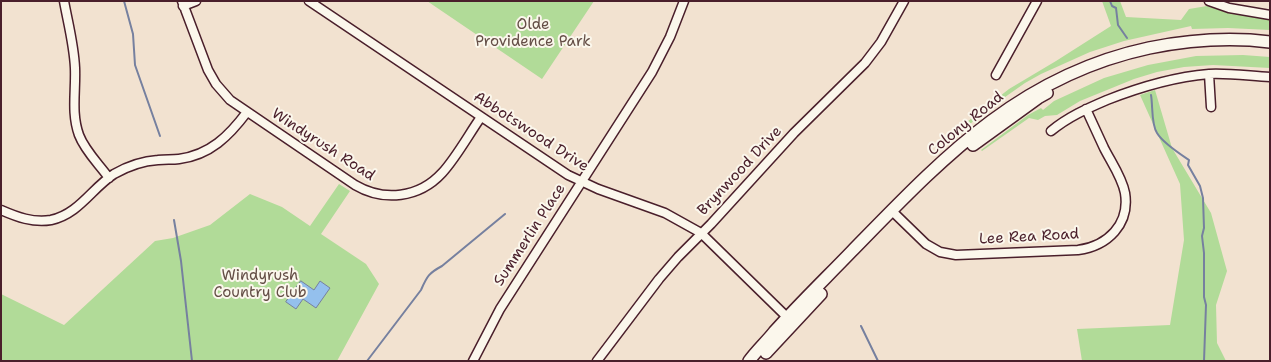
<!DOCTYPE html>
<style>
body{margin:0}
#map{position:relative;width:1271px;height:362px;overflow:hidden;background:#f2e2d0;font-family:"Shantell Sans",sans-serif}
canvas{display:block}
.frame{position:absolute;inset:0;border:2px solid #4a1f2b;pointer-events:none}
</style>
<div id="map">
<canvas width="1271" height="362"></canvas>
<div class="frame"></div>
</div>
<script>
const ctx = document.querySelector('canvas').getContext('2d');
ctx.lineJoin = 'round';
function fillPath(path, color) { ctx.fillStyle = color; ctx.fill(path, 'evenodd'); }
function stroke(path, color, width, dash) { ctx.strokeStyle = color; ctx.lineWidth = width; ctx.lineCap = dash ? 'butt' : 'round'; ctx.setLineDash(dash || []); ctx.stroke(path); }
function write(font, color, halo, rows, align = 'center') {
  ctx.font = font + ' "Shantell Sans",sans-serif'; ctx.lineWidth = 4; ctx.setLineDash([]); ctx.textBaseline = 'middle'; ctx.strokeStyle = halo; ctx.fillStyle = color; for (const [text, x, y, turn = 0] of rows) {
    ctx.save(); ctx.translate(x, y); ctx.rotate((+turn || 0) * Math.PI / 180); ctx.textAlign = isNaN(turn) ? turn : align; if (halo) ctx.strokeText(text, 0, 0); ctx.fillText(text, 0, 0); ctx.restore();
  }
}
const green = new Path2D(`
 M427 1H594L542 79Z
 M1102 1H1120L1126 17 1181 20 1189 9 1207 6 1231 14 1270 18V30L1228 28 1192 29 1191 26 1124 41 1090 52 1041 74 1025 83 998 102 961 131 958 129 1009 89 1056 61 1111 26Z
 M1243 55 1270 57V68L1213 65 1184 67 1157 72 1134 79 1080 101 1057 115 1045 116 1038 120 1029 118 982 151 981 150 1028 115 1041 108 1043 110 1054 101 1104 78 1148 65 1196 56Z
 M1155 90 1172 148 1211 213 1227 271 1216 305 1217 343 1226 361H1082L1077 329 1170 325 1184 240 1180 184 1140 95Z
 M339 184 350 191 321 234 366 264 379 284 337 361H1V294L64 325 155 241 173 238 210 225 250 194 282 207 310 226Z`);
const water = new Path2D(`
 M301 281 314 290 320 281 330 288 316 308 303 299 296 309 286 302Z`);
const stream = new Path2D(`
 M124 1 133 34 135 65 160 136
 M1110 1 1112 6 1116 8 1118 25 1127 38
 M1151 95C1153 106 1151 124 1157 133 1163 143 1180 154 1189 160L1188 165 1200 186 1203 198 1204 228 1202 236 1204 253V297L1206 305 1204 361
 M174 220 181 261 192 361
 M861 326 878 361
 M367 361 421 290C427 276 429 273 442 266L505 214`);
const minor = new Path2D(`
 M64 1C68 23 74 45 75 68 76 91 71 113 79 135 85 151 99 164 109 178
 M182 1 208 70 216 84 230 100 355 185C384 202 419 198 442 173 456 158 469 134 481 117
 M309 1 568 175 598 189 665 213 701 233 791 321
 M1209 1 1229 8 1270 15
 M183 6 196 1
 M1209 74 1211 107
 M996 75 1037 1
 M1051 131C1068 117 1086 109 1107 100 1140 87 1173 77 1209 74 1229 73 1250 76 1270 77
 M1 210C17 217 33 223 51 220 79 214 92 188 114 174 128 166 142 161 158 160 165 159 172 160 179 159 210 155 229 136 247 112
 M892 211 926 244 940 252 956 255 1078 250C1108 246 1130 224 1125 193 1122 177 1111 162 1104 148 1098 135 1092 122 1086 109
 M473 361 500 309 652 72 670 37 684 1
 M597 361 659 279 678 257 711 224 794 133 865 63 881 42 904 1`);
const secondary = new Path2D(`
 M973 145 1038 98 1047 93
 M766 353 821 294
 M749 361C756 351 766 342 774 332 799 304 826 278 852 251 941 160 1018 76 1149 48 1189 40 1229 37 1270 42`);
const parkNames = [
 ["Olde",533,25],
 ["Providence Park",533,42],
 ["Windyrush",260,276],
 ["Country Club",260,293]
];
const streetNames = [
 ["Colony Road",966,124,-39],
 ["Abbotswood Drive",531,132,33],
 ["Windyrush Road",323,145,33],
 ["Brynwood Drive",740,171,-47],
 ["Summerlin Place",530,235,-57],
 ["Lee Rea Road",1029,237,-3]
];
fillPath(green, '#b1db98');
fillPath(water, '#94c0ed');
stroke(water, '#76809f', 1);
stroke(stream, '#76809f', 2);
stroke(minor, '#4a1f2b', 11);
stroke(secondary, '#4a1f2b', 14);
stroke(minor, '#fbf7ec', 8);
stroke(secondary, '#fbf7ec', 11);
write('15px', '#644e46', '#fbf7ec', parkNames);
write('15px', '#4a1f2b', '#fbf7ec', streetNames);
</script>
